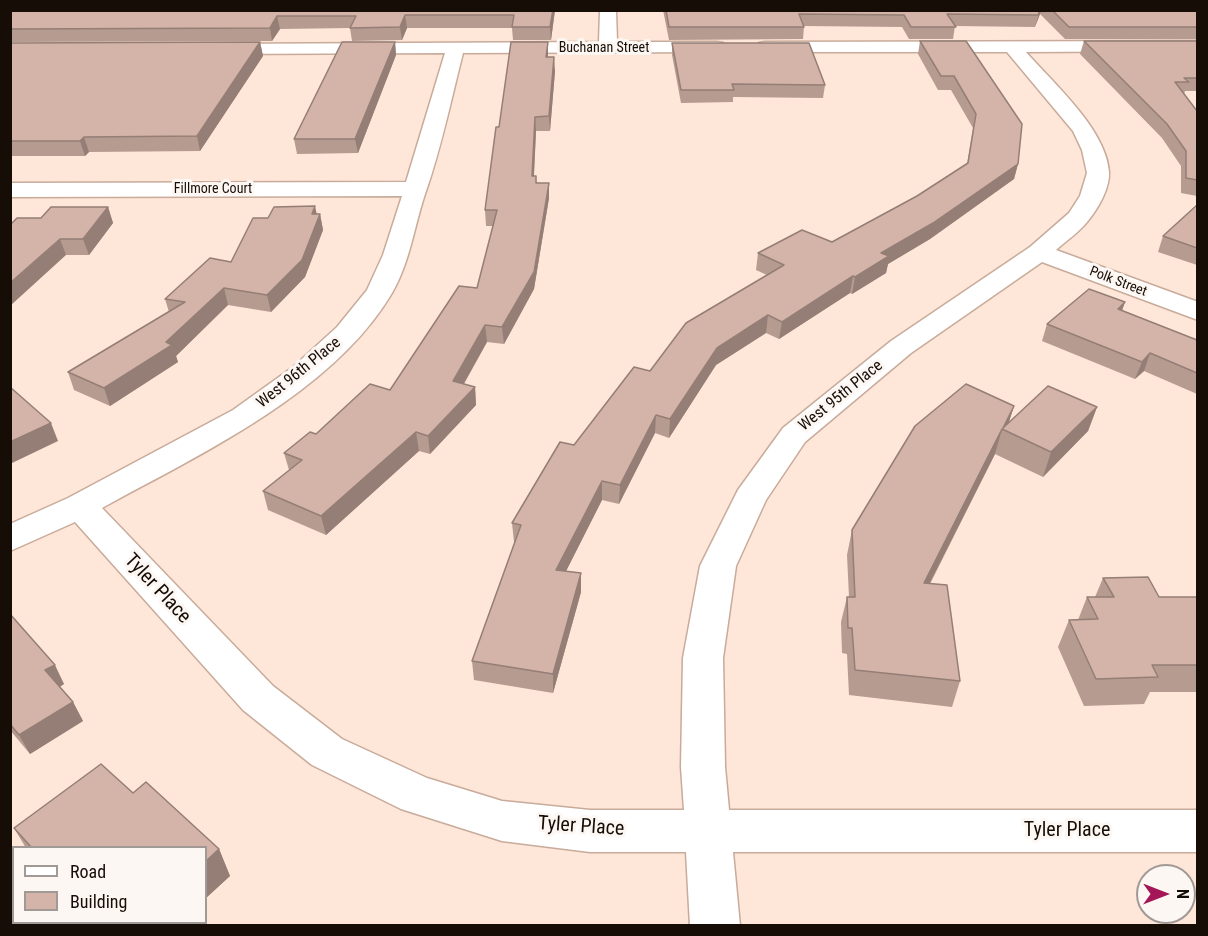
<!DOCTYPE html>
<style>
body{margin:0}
#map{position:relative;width:1208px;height:936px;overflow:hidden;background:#fee6d8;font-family:"Roboto Condensed",sans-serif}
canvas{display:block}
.frame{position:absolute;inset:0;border:12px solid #170d07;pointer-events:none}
.legend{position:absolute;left:12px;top:846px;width:195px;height:78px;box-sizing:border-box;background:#fdf7f4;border:2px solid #a19995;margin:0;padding:8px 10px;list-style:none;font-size:18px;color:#170d07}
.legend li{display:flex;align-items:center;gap:12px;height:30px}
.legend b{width:30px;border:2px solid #a19995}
.north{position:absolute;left:1136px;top:864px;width:60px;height:60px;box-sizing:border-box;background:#fdf7f4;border:2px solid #a19995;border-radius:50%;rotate:90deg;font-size:16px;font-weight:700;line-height:24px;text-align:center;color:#170d07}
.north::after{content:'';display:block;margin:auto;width:21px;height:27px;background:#a51658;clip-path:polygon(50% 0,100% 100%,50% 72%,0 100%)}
</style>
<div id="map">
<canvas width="1208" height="936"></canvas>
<div class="frame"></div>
<ul class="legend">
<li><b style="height:8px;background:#fff"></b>Road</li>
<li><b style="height:16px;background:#d4b4a8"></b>Building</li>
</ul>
<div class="north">N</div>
</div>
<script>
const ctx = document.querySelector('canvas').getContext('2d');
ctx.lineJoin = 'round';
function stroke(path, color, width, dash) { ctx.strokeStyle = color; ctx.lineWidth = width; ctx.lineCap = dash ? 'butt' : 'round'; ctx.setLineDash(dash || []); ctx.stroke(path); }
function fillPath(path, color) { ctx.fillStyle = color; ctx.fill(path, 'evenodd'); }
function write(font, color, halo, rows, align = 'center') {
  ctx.font = font + ' "Roboto Condensed",sans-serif'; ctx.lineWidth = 6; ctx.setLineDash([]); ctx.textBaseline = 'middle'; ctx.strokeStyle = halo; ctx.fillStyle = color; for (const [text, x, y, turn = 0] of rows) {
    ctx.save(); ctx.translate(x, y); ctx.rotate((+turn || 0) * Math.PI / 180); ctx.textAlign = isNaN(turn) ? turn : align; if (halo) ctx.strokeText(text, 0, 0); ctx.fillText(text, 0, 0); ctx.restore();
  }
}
const minor = new Path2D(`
 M600 10H616L617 42H717L723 43 726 47 723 51 717 52 463 53C451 100 441 149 425 194 414 227 410 262 392 293 333 393 200 454 102 508L273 686 342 739 427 778 502 801 590 810H684L681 767 683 658 700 566 738 490 783 428 891 341 1030 247 1069 213 1080 196 1087 173 1082 150 1073 131 1007 52H765L759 51 756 47 759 43 765 42 1198 41V51L1026 52C1053 83 1106 129 1109 172 1110 188 1098 209 1087 222 1079 232 1066 241 1056 250L1198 302V320L1042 262 911 353 805 442 766 500 736 566 723 658 725 767 729 810H1198V852H733L740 926H690L686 852H590L502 841 401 809 312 765 243 710 75 522 10 551V524L68 498 233 410 293 367 337 327 367 290 383 255 402 196 10 197V183L406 182 445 53 216 54 210 53 207 49 210 45 216 44 599 42Z`);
const wall = new Path2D(`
 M10 10H555L551 40H513L512 28H407L402 40 352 41 350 28 280 29 272 41 10 42Z
 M663 10H1197V39H1065L1040 14 1035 27 955 26 953 39H909L902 27 804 26 803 39 669 40Z
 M920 41H966L1018 164 1014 179 930 239 888 264 886 273 852 294 850 293 779 339 766 333 716 365 669 438 655 433 619 504 602 500 566 571 581 592 553 693 474 680 472 661 515 542H514L512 523 574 445 650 371 767 275 756 270 758 253 832 242 917 196 967 164 973 128 951 90H938L918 54Z
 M1084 41H1197V91H1185L1184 94 1197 111V196L1181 193V166L1162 138 1080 54Z
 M260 42 263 56 200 151 89 152 85 156H10V43Z
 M395 42 396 55 358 153 297 154 294 139Z
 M548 42V57L555 71 550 131H536L534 176 537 183 549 198 534 289 504 344 487 342 464 384 475 387 476 405 430 454 419 451 326 535 268 510 263 491 289 470 284 453 390 390 477 288 493 226H486L485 210 499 127Z
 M672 43 825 85 823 98 733 97V102L681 103 672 55Z
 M1197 205V265L1158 252 1163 236Z
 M108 207 113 223 89 255H66L41 218Z
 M320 214 323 230 305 277 271 312 228 305 176 356 178 362 110 406 74 390 68 372 169 312 165 299 231 262 268 218Z
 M1125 302 1122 310 1197 340V394L1144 371 1135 379 1042 341 1047 324Z
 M1014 406 1009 422 1097 407 1088 431 1043 477 995 454 930 584 960 681 952 707 849 695 847 654 842 653 841 622 847 597H849L847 555 852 530Z
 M1103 578 1159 597H1197V692H1150L1144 704 1084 706 1058 647 1069 620H1078L1087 597H1095Z
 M10 614 64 684 60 687 73 702 83 721 30 754 10 730Z
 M101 764 133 793 146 782 219 849 230 876 206 898V848H26L14 828Z`);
const shadedWall = new Path2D(`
 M553 10H555L551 40 550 27Z
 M1040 10H1041L1040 14 1035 27Z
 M405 15 407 28 402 40 400 27Z
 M277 16 280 29 272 41 270 28Z
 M260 42 263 56 200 151 197 136Z
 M395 42 396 55 358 153 355 139Z
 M548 42V55L546 71V57Z
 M554 57 555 71 550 131 549 116Z
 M535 117 536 131 533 192 532 176Z
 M84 137 89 152 85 156 80 141Z
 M1018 164 1014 179 930 239 888 264 886 273 852 294 855 277 881 253Z
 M549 183V198L534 289 504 344 502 327Z
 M315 206 318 220 320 214 323 230 305 277 271 312 267 295 312 214Z
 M108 207 113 223 89 255 83 239Z
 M60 239 66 255 10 306V283Z
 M853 276 850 293 779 339 782 322Z
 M224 288 228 305 176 356 178 362 110 406 104 388 166 342Z
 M1125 302 1119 319 1118 309Z
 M768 315 766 333 716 365 669 438 670 419 717 348Z
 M485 325 487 342 455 399 453 381Z
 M1150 353 1144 371 1135 379 1142 362Z
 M475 387 476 405 430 454 428 436Z
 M1014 406 1006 431 1002 429Z
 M1097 407 1088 431 1043 477 1051 452Z
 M656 415 655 433 619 504 620 485Z
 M51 423 58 441 10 464V442Z
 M1002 429 995 454 917 608 924 583Z
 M416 432 419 451 326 535 321 516Z
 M602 481V500L557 589 556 570Z
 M581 573V592L553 693V674Z
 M55 665 64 684 55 689 45 670Z
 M73 702 83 721 30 754 19 735Z
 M219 849 230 876 206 898V861Z
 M134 922H177L174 926H131Z`);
const building = new Path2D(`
 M10 10H553L550 27H512L514 15H405L400 27 350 28 356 16H277L270 28 10 29Z
 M666 10H1040L1038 15 947 14 956 27H911L904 15 799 14 804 27H669Z
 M1052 10H1197V27H1069Z
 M920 41H966L1022 124 1018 164 933 223 881 253 889 256 855 277 853 276 782 322 768 315 717 348 670 419 656 415 620 485 602 481 556 570 581 573 553 674 472 661 521 525 512 523 560 442 574 445 634 367 650 371 686 323 784 265 758 253 802 230 832 242 917 196 968 163 976 114 954 76H941Z
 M1084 41H1197V78H1184L1189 82H1175L1197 111V180L1186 178V151L1167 124Z
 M260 42 197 136 84 137 80 141H10V43Z
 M342 42H395L355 139H294Z
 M511 42H548L546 57H554L549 116 535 117 532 176H536V183H549L534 272 502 327 485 325 453 381 475 387 428 436 416 432 321 516 263 491 302 460 284 453 310 432 316 434 370 384 390 390 459 286 477 288 497 210H485L496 127H499Z
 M672 43H809L825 85 732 84 734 90H681Z
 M1197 205V248L1163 236Z
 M315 206 312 214H320L302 260 267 295 224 288 166 342 172 345 104 388 68 372 185 302 165 299 210 258 231 262 253 218H268L274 207Z
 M51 207H108L83 239H60L10 283V225L17 218H41Z
 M1089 289 1125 302 1118 309 1197 340V373L1150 353 1142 362 1047 324Z
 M966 384 1014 406 1003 428 1048 386 1097 407 1051 452 1002 429 924 583 947 585 960 681 855 670 852 628H848L847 597H855L852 530 915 426Z
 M10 387 51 423 10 442Z
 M1148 577 1159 597H1197V665H1152L1158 677 1096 679 1069 620 1098 619 1087 597H1114L1103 578Z
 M10 614 55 665 45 670 73 702 19 735 10 724Z
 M101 764 133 793 146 782 219 849 206 861V848H32L14 828Z
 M62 922H134L131 926H65Z`);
const farStreetnames = [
 ["Buchanan Street",604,48],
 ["Fillmore Court",213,189],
 ["Polk Street",1118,282,21]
];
const streetNames = [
 ["West 96th Place",299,373,-39],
 ["West 95th Place",841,396,-39]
];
const nearStreetnames = [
 ["Tyler Place",157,589,47],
 ["Tyler Place",581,827,4],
 ["Tyler Place",1067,831]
];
stroke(minor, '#c8ab9a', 3);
fillPath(minor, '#fff');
fillPath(wall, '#b69b90');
fillPath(shadedWall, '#947e76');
fillPath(building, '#d4b4a8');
stroke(building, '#947e76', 1.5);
write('14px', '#170d07', '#fdf7f4', farStreetnames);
write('16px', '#170d07', '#fdf7f4', streetNames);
write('20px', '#170d07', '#fdf7f4', nearStreetnames);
</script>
